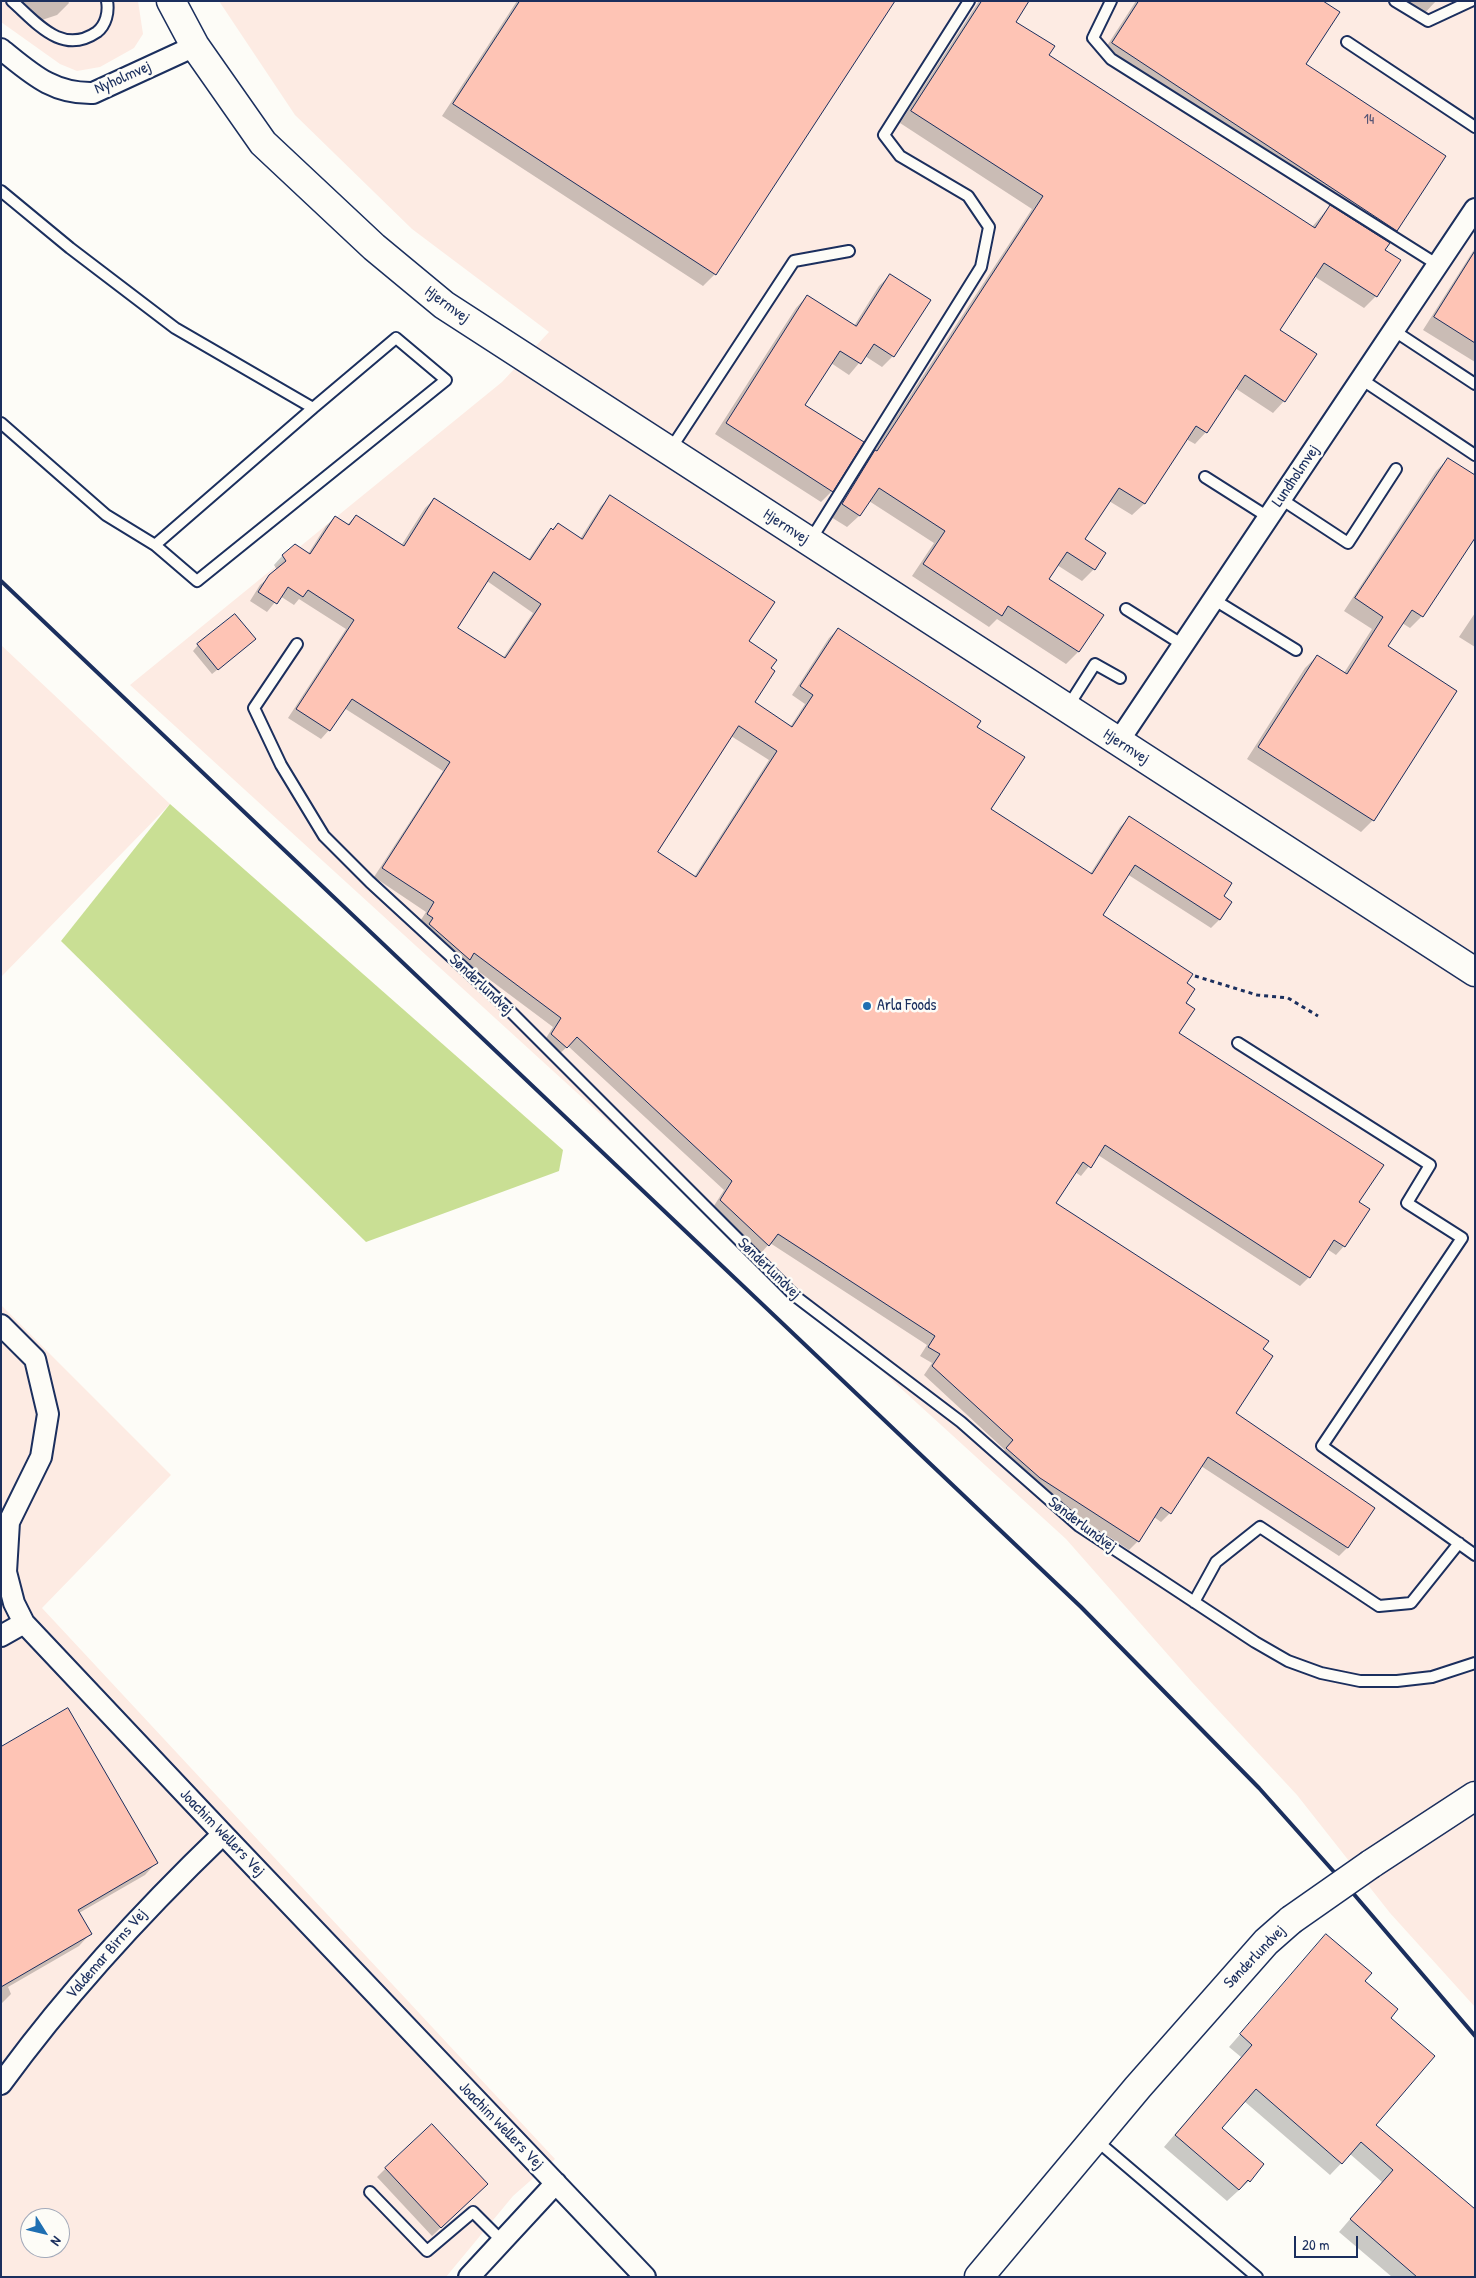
<!DOCTYPE html>
<meta charset="utf-8">
<style>
body{margin:0}
#map{position:relative;width:1476px;height:2278px;overflow:hidden;background:#fdfcf7;font-family:"Patrick Hand",sans-serif}
canvas{display:block}
.frame{position:absolute;inset:0;border:2px solid #1b2f5e;pointer-events:none}
.north{position:absolute;left:20px;top:2208px;width:50px;height:50px;box-sizing:border-box;background:#fdfcf7;border:1px solid #a3aaba;border-radius:50%;rotate:126deg;font-size:14px;font-weight:700;line-height:20px;text-align:center;color:#1b2f5e}
.north::after{content:'';display:block;margin:auto;width:18px;height:22px;background:#1f6fb2;clip-path:polygon(50% 0,100% 100%,50% 72%,0 100%)}
.scale{position:absolute;left:1294px;top:2236px;width:64px;height:22px;box-sizing:border-box;border:2px solid #1b2f5e;border-top:0;padding-left:6px;font-size:15px;line-height:18px;white-space:nowrap;color:#1b2f5e;-webkit-text-stroke:4px #fdfcf7;paint-order:stroke}
</style>
<div id="map">
<canvas width="1476" height="2278"></canvas>
<div class="frame"></div>
<div class="north">N</div>
<div class="scale">20 m</div>
</div>
<script>
const ctx = document.querySelector('canvas').getContext('2d');
ctx.lineJoin = 'round';
function fillPath(path, color) { ctx.fillStyle = color; ctx.fill(path, 'evenodd'); }
function stroke(path, color, width, dash) { ctx.strokeStyle = color; ctx.lineWidth = width; ctx.lineCap = dash ? 'butt' : 'round'; ctx.setLineDash(dash || []); ctx.stroke(path); }
function write(font, color, halo, rows, align = 'center') {
  ctx.font = font + ' "Patrick Hand",sans-serif'; ctx.lineWidth = 5; ctx.setLineDash([]); ctx.textBaseline = 'middle'; ctx.strokeStyle = halo; ctx.fillStyle = color; for (const [text, x, y, turn = 0] of rows) {
    ctx.save(); ctx.translate(x, y); ctx.rotate((+turn || 0) * Math.PI / 180); ctx.textAlign = isNaN(turn) ? turn : align; if (halo) ctx.strokeText(text, 0, 0); ctx.fillText(text, 0, 0); ctx.restore();
  }
}
const built = new Path2D(`
 M1 1H138L143 34 134 48 100 67 77 71 60 64 1 22Z
 M219 1H1475V2007L1390 1913 1297 1795 1192 1682 1066 1539 130 685 502 382 549 332 412 229 295 115Z
 M1 645 170 804 1 977Z
 M1 1305 171 1475 42 1608 555 2159 513 2196 446 2277H1ZM30 2218H60V2248H30Z`);
const green = new Path2D(`
 M170 804 563 1150 559 1171 366 1242 61 941Z`);
const shadow = new Path2D(`
 M7 1H68L69 3 57 15 33 23Z
 M517 1H830L715 274 703 286 442 116Z
 M979 1H1028L1014 22 1048 55 1312 227 1330 206 1101 55 1136 1H1202L1305 65 1396 230 1385 241 1383 250 1399 261 1376 296 1364 308 1314 276 1278 330 1284 401 1273 413 1235 388 1206 432 1195 444 1186 439 1144 504 1132 515 1109 501 1084 539 1104 553 1094 569 1082 581 1057 565 1047 579 1102 615 1078 652 1066 664 997 619 989 627 912 576 934 543 869 501 859 516 847 527 831 517 864 463 870 457 1032 209 900 123Z
 M1399 1H1436L1422 16Z
 M1475 248V362L1423 330Z
 M890 275 893 356 882 367 865 356 849 375 831 363 804 406 832 491 821 502 715 434 796 308 807 296 854 326 879 286Z
 M1448 459 1475 536 1422 616 1410 628 1402 623 1386 647 1373 820 1361 832 1247 759 1305 668 1317 656 1344 673 1372 629 1344 611 1436 471Z
 M610 497 748 642 769 669 753 703 790 727 805 704 792 695 829 638 838 629 976 727 989 810 1090 874 1120 827 1129 818 1222 897 1219 920 1211 928 1127 874 1101 916 1185 984 1184 1003 1177 1034 1357 1203 1344 1246 1336 1255 1327 1249 1309 1277 1300 1286 1098 1155 1081 1176 1075 1172 1054 1204 1261 1350 1234 1413 1374 1508 1347 1548 1339 1556 1201 1466 1170 1513 1161 1522 1154 1517 1138 1541 1129 1550 1032 1486 998 1457 1005 1450 924 1375 932 1363 920 1356 927 1345 770 1243 760 1254 712 1209 724 1190 568 1046 557 1056 543 1043 553 1027 466 962 461 968 419 923 426 912 374 877 443 771 344 708 329 730 321 739 288 718 346 629 299 599 294 605 280 596 267 612 250 601 260 585 277 570 274 565 282 556 295 546 308 554 326 526 335 517 347 525 356 516 401 546 425 508 434 499 528 560 542 539 558 524 580 539 601 506ZM487 581 533 613 503 658 456 628ZM731 736 769 760 694 877 656 852Z
 M1475 613V647L1459 637Z
 M198 645H248L212 674 193 651Z
 M1 1748 156 1863 145 1875 79 1913 90 1934 79 1946 8 1987 11 1994 1 2004Z
 M1326 1936 1363 1981 1389 2018 1374 2125 1475 2277H1392L1339 2232 1382 2182 1350 2154 1330 2175 1244 2101 1220 2128 1263 2165 1249 2181 1227 2201 1164 2147 1241 2057 1229 2047Z
 M386 2168 477 2193 432 2236 377 2177Z`);
const building = new Path2D(`
 M520 1H895L716 275 453 104Z
 M982 1H1029L1016 22 1055 46 1049 55 1315 228 1330 205 1390 243 1385 250 1401 260 1377 297 1324 263 1280 330 1317 354 1285 402 1245 375 1207 433 1196 426 1145 504 1119 488 1085 539 1106 553 1095 570 1067 552 1049 579 1104 615 1079 652 1008 606 1002 616 923 564 945 531 879 488 860 516 842 504 875 450 877 451 1043 196 911 111Z
 M1139 1H1323L1340 12 1306 64 1446 156 1397 231 1112 43Z
 M1475 251V343L1434 317Z
 M890 274 931 300 894 357 874 344 861 364 840 351 805 405 864 442 833 492 726 423 807 295 856 326Z
 M1448 458 1475 475V538L1423 617 1412 610 1388 646 1457 691 1374 821 1258 747 1317 655 1347 674 1383 617 1355 598Z
 M610 495 775 602 749 641 777 660 771 668 775 671 755 702 792 727 813 695 800 686 838 628 981 721 977 727 1025 757 991 809 1092 874 1129 816 1232 883 1224 896 1232 902 1220 920 1135 865 1103 915 1193 974 1187 983 1195 989 1186 1003 1195 1009 1179 1033 1384 1165 1359 1202 1370 1209 1345 1247 1334 1240 1310 1278 1105 1145 1091 1168 1083 1162 1056 1203 1269 1341 1263 1349 1273 1356 1236 1413 1375 1508 1348 1548 1208 1457 1171 1514 1161 1507 1139 1542 1040 1478 1006 1448 1013 1440 932 1366 940 1354 928 1347 935 1336 778 1234 769 1246 720 1200 732 1181 577 1037 567 1048 551 1034 561 1018 474 953 470 960 429 924 433 918 427 914 434 902 382 868 450 762 352 699 330 731 296 709 354 620 308 590 303 597 288 587 277 604 258 592 269 575 286 561 282 555 295 544 310 554 335 516 349 525 356 515 404 546 434 498 530 560 551 528 553 530 558 523 582 539ZM494 572 541 604 505 658 458 628ZM739 726 777 751 696 877 658 852Z
 M235 614 256 639 218 670 197 644Z
 M68 1708 158 1863 78 1910 92 1934 1 1987V1747Z
 M1326 1934 1372 1973 1365 1981 1398 2009 1391 2018 1435 2056 1376 2125 1475 2209V2277H1417L1350 2219 1393 2170 1361 2142 1342 2164 1256 2089 1222 2128 1264 2164 1250 2182 1248 2180 1239 2190 1175 2135 1252 2045 1240 2034Z
 M432 2124 488 2184 441 2228 385 2168Z`);
const path = new Path2D(`
 M1195 976 1257 995 1288 998 1318 1016`);
const lane = new Path2D(`
 M12 1C37 23 62 56 97 32 106 25 109 12 107 1
 M1111 1 1093 38 1111 59 1438 265
 M1395 1 1428 21 1471 1
 M1347 42 1475 127
 M1 191 70 248 175 328 313 408 396 338 446 380 197 581 155 545 106 515 1 423
 M1393 330 1475 384
 M1361 379 1475 455
 M670 450 794 261 849 251
 M1205 477 1268 517
 M1281 499 1348 543 1396 469
 M810 541 981 267 989 227 968 196 900 156 884 135 969 1
 M155 545 313 408
 M1213 599 1296 650
 M1126 609 1183 645
 M297 644 254 708 281 765 324 836 370 882 506 1007 795 1296 961 1422 1079 1526 1255 1642 1288 1661 1321 1673 1360 1681H1397L1432 1677 1475 1663
 M1067 708 1095 664 1120 678
 M1238 1043 1430 1165 1407 1203 1462 1238 1322 1446 1475 1555
 M1194 1602 1216 1562 1260 1527 1379 1606 1411 1603 1459 1543
 M1096 2140 1257 2277
 M370 2192 427 2251 473 2212 502 2241`);
const street = new Path2D(`
 M1 49C31 73 52 94 93 93L195 46
 M1118 742 1475 209
 M1 1325 35 1359 48 1414 41 1457 9 1522 6 1572 14 1603 24 1623 223 1834 645 2277
 M1 1636 24 1623
 M1 2084C67 1993 142 1912 223 1834
 M469 2277 556 2183`);
const secondary = new Path2D(`
 M171 1 195 46 263 143 374 247 444 305 1475 972
 M1371 1864 1475 1796
 M979 2277 1138 2087 1266 1942 1291 1920`);
const rail = new Path2D(`
 M1 581 1081 1607 1259 1788 1352 1892 1475 2036`);
const secondaryBridge = new Path2D(`
 M1291 1920 1371 1864`);
const markers = [
 [867,1006,5,"#1f6fb2"]
];
const numberNames = [
 ["14",1369,120]
];
const streetNames = [
 ["Nyholmvej",123,78,-24],
 ["Hjermvej",447,305,36],
 ["Lundholmvej",1296,476,-56],
 ["Hjermvej",786,527,33],
 ["Hjermvej",1126,747,33],
 ["Sønderlundvej",481,985,43],
 ["Sønderlundvej",769,1269,44],
 ["Sønderlundvej",1082,1525,37],
 ["Joachim Wellers Vej",222,1833,46],
 ["Valdemar Birns Vej",107,1954,-49],
 ["Sønderlundvej",1255,1957,-46],
 ["Joachim Wellers Vej",501,2126,46]
];
const poiNames = [
 ["Arla Foods",877,1006]
];
fillPath(built, '#fdebe3');
fillPath(green, '#c9df94');
fillPath(shadow, '#0003');
fillPath(building, '#fec4b5');
stroke(building, '#1b2f5e', 1);
stroke(lane, '#1b2f5e', 14);
stroke(street, '#1b2f5e', 24);
stroke(secondary, '#1b2f5e', 31);
stroke(path, '#1b2f5e', 3, [4, 4]);
stroke(lane, '#fdfcf7', 10);
stroke(street, '#fdfcf7', 20);
stroke(secondary, '#fdfcf7', 28);
stroke(rail, '#1b2f5e', 4);
stroke(secondaryBridge, '#1b2f5e', 31, []);
stroke(secondaryBridge, '#fdfcf7', 28);
for (const [x, y, r, color] of markers) { const dot = new Path2D(); dot.arc(x, y, r, 0, 2 * Math.PI); ctx.fillStyle = color; ctx.fill(dot); stroke(dot, '#fdfcf7', 2); }
write('14px', '#545474', null, numberNames);
write('16px', '#1b2f5e', '#fdfcf7', streetNames);
write('16px', '#1b2f5e', '#fdfcf7', poiNames, 'left');
</script>
